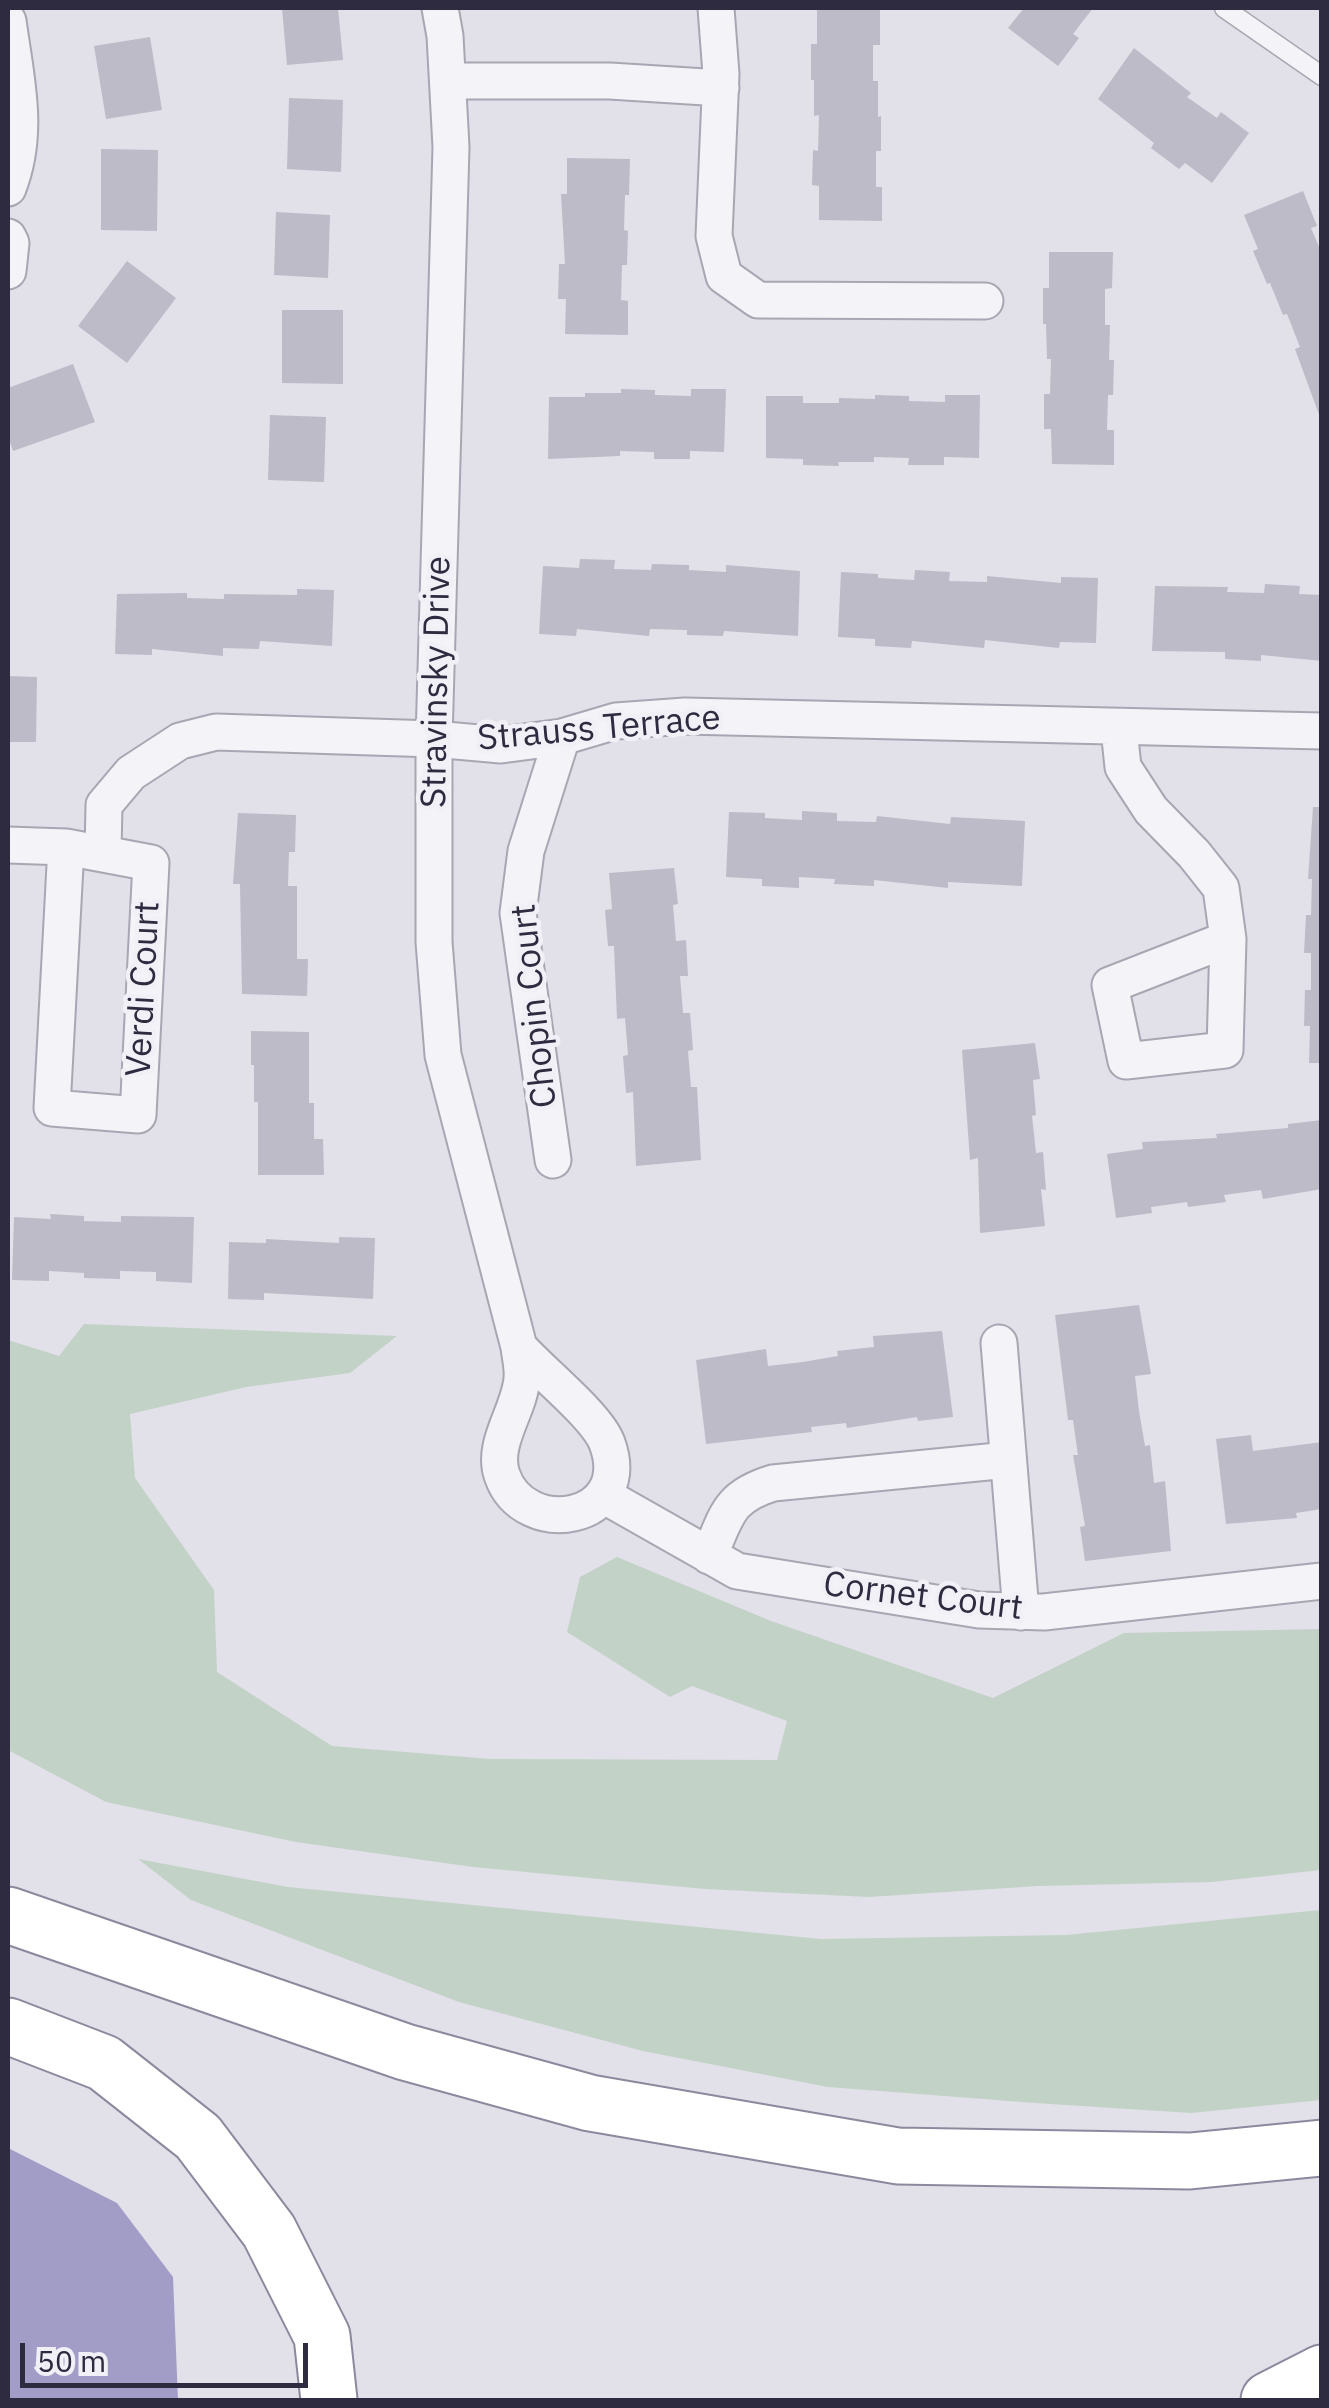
<!DOCTYPE html>
<style>
body{margin:0}
#map{position:relative;width:1329px;height:2408px;overflow:hidden;background:#e2e0e8;font-family:"IBM Plex Sans",sans-serif}
canvas{display:block}
.frame{position:absolute;inset:0;border:10px solid #2e2a3f;pointer-events:none}
.scale{position:absolute;left:20px;top:2343px;width:288px;height:45px;box-sizing:border-box;border:5px solid #2e2a3f;border-top:0;padding-left:12px;font-size:30px;line-height:35px;white-space:nowrap;color:#2e2a3f;-webkit-text-stroke:8px #f1f0f6;paint-order:stroke}
</style>
<div id="map">
<canvas width="1329" height="2408"></canvas>
<div class="frame"></div>
<div class="scale">50 m</div>
</div>
<script>
const ctx = document.querySelector('canvas').getContext('2d');
ctx.lineJoin = 'round';
function fillPath(path, color) { ctx.fillStyle = color; ctx.fill(path, 'evenodd'); }
function stroke(path, color, width, dash) { ctx.strokeStyle = color; ctx.lineWidth = width; ctx.lineCap = dash ? 'butt' : 'round'; ctx.setLineDash(dash || []); ctx.stroke(path); }
function write(font, color, halo, rows, align = 'center') {
  ctx.font = font + ' "IBM Plex Sans",sans-serif'; ctx.lineWidth = 9; ctx.setLineDash([]); ctx.textBaseline = 'middle'; ctx.strokeStyle = halo; ctx.fillStyle = color; for (const [text, x, y, turn = 0] of rows) {
    ctx.save(); ctx.translate(x, y); ctx.rotate((+turn || 0) * Math.PI / 180); ctx.textAlign = isNaN(turn) ? turn : align; if (halo) ctx.strokeText(text, 0, 0); ctx.fillText(text, 0, 0); ctx.restore();
  }
}
const green = new Path2D(`
 M84 1324 397 1336 350 1373 246 1387 130 1414 135 1478 214 1590 217 1672 332 1746 490 1759 777 1760 787 1721 692 1686 670 1697 567 1632 580 1577 617 1557 771 1621 993 1698 1124 1633 1321 1629V1870L1212 1882 1038 1886 869 1897 705 1889 473 1867 296 1842 106 1802 8 1750V1340L59 1356Z
 M138 1859 288 1887 821 1939 1066 1935 1321 1910V2100L1191 2113 1035 2103 828 2087 643 2051 459 2002 191 1900Z`);
const water = new Path2D(`
 M8 2148 117 2203 173 2277 178 2400H8Z`);
const building = new Path2D(`
 M282 8H338L343 60 287 65Z
 M817 8H880V45H873V81H878V117L881 116V151H876V187H882V221L819 220V186L812 185 813 150 818 151 819 115 814 116V80H811V44H817Z
 M1024 8H1093L1073 34 1079 38 1058 66 1008 28Z
 M150 37 162 110 106 119 94 46Z
 M1134 48 1191 93 1187 97 1217 118 1221 112 1249 133 1212 183 1185 163 1179 169 1151 148 1154 143 1098 99Z
 M289 98 343 100 341 172 287 169Z
 M101 149 158 150 157 231 101 230Z
 M567 158 630 159 629 195H625L624 230 628 231 627 265H622L621 300 628 301V335L565 334 566 299H558L559 264H565L561 194H567Z
 M1303 191 1317 226 1311 228 1322 254 1321 420 1295 349 1300 347 1287 314 1283 315 1270 283 1267 284 1253 251 1258 249 1244 215Z
 M276 212 330 215 328 278 274 275Z
 M1049 252H1113L1112 288 1105 289V325H1110L1109 360H1114L1113 395H1108L1107 430H1114V465L1052 464 1051 429H1044V394H1050L1051 359H1047L1046 324H1043V288H1049Z
 M127 261 176 298 127 363 78 326Z
 M282 310H343V384L282 383Z
 M73 364 95 422 13 451 8 436V388Z
 M621 389 655 390V395L691 396V389H726L724 452 690 451V459H654V452L620 451V456L548 459 549 397H585V393H621Z
 M875 395 909 396V401L945 402V395H980L979 458 944 457V465H908L909 458 874 457V462H838L839 466 803 465V459L766 458V396H803V403H839V398L875 399Z
 M270 415 326 417 324 482 268 480Z
 M580 559 615 560 614 569 651 570 652 564 689 565V570L726 572V565L800 571 798 636 724 631 723 636 687 635V630L650 629 649 636 577 629 576 636 539 634 543 566 579 568Z
 M915 570 950 572 949 581 987 582V576L1061 583V577L1098 578 1096 643 1060 642 1059 648 985 640 984 648 912 641 911 648 875 646V639L838 637 841 572 878 574V578L914 580Z
 M1265 584 1300 586 1299 594 1322 595V661L1261 655V661L1225 659V652L1152 651 1155 586 1228 587 1227 592 1264 593Z
 M297 589 334 590 332 646 260 641 259 649 223 648V656L152 649V655L115 654 117 594 187 593V598L224 599V594L297 595Z
 M8 676 37 677 36 742H8Z
 M1313 807H1322V1063H1309L1310 1026H1304L1305 990H1311V953H1304L1306 915H1311L1312 879H1308Z
 M802 811 837 813V821L876 822 877 816 950 824 951 817 1025 821 1022 886 948 882V888L874 880V886L834 884 835 879 799 877V888L762 886V879L726 877 729 812 765 813V818L802 820Z
 M238 813 296 815 295 852H289L288 886H297V959H308L307 996 242 994 240 884H233Z
 M674 868 678 904 673 905 676 941 686 940 688 976H680L683 1013H690L693 1050 688 1051 691 1087H697L701 1160 636 1166 633 1092 626 1093 623 1056 628 1055 625 1018 617 1019 614 946H608L605 910 612 909 609 873Z
 M251 1031 309 1032V1103H314V1139H323L324 1175H258V1102H254V1065H251Z
 M1035 1043 1040 1079 1033 1080 1036 1115 1032 1116 1036 1153 1043 1152 1046 1190 1041 1189 1045 1226 980 1233 978 1158 970 1160 962 1050Z
 M1322 1120V1189L1263 1199 1261 1190 1224 1195 1226 1202 1188 1207 1187 1202 1151 1207 1152 1213 1116 1218 1107 1154 1143 1149 1142 1142 1217 1138 1216 1134 1288 1128V1124Z
 M50 1214 84 1216V1221L121 1222V1216L194 1217 192 1283 156 1281V1272L120 1271V1279L84 1278V1273L49 1271V1281L12 1280 14 1217 51 1219Z
 M339 1237 375 1238 373 1299 264 1293V1300L228 1299 229 1242 266 1243V1239L339 1243Z
 M1139 1305 1151 1374 1135 1376 1139 1411 1145 1446 1150 1445 1154 1483 1165 1481 1171 1551 1085 1561 1080 1527 1085 1526 1073 1455H1078L1073 1420H1068L1055 1315Z
 M942 1331 953 1417 918 1421 917 1417 847 1428 846 1423 811 1427 812 1432 706 1444 696 1360 766 1349 768 1366 803 1362 838 1356 837 1351 874 1347 873 1336Z
 M1251 1435 1253 1451 1322 1442V1509L1296 1513 1297 1518 1226 1524 1216 1439Z`);
const lane = new Path2D(`
 M1224 8 1322 76`);
const street = new Path2D(`
 M440 8 445 36 451 147 434 739V942L443 1055 519 1347C520 1357 523 1368 522 1378 520 1410 491 1443 502 1475 524 1540 636 1522 607 1443 597 1416 541 1372 519 1347
 M716 8 721 74 714 236 724 276 758 300 985 301
 M8 21C16 79 30 132 8 188
 M448 81H610L721 88
 M8 237 11 243 8 271
 M1119 729 1123 767 1151 810 1194 854 1221 888 1228 939 1225 1050 1126 1061 1110 985 1228 939
 M8 845 66 847 151 863 138 1115 52 1108 66 847
 M103 852 104 805 131 773 180 741 216 732 434 739 501 745 562 737 616 721 685 716 1322 731
 M553 1160 518 913 526 851 562 737
 M999 1343 1021 1612
 M603 1495 737 1571 979 1610 1044 1612 1322 1581
 M709 1556C727 1516 727 1497 773 1483L1008 1460`);
const highway = new Path2D(`
 M8 1915 405 2052 590 2103 898 2156 1190 2161 1322 2148
 M8 2026 104 2063 198 2137 269 2231 322 2336 329 2400
 M1269 2400 1322 2373`);
const streetNames = [
 ["Stravinsky Drive",437,682,-89],
 ["Strauss Terrace",599,729,-5],
 ["Verdi Court",144,989,-87],
 ["Chopin Court",535,1006,-96],
 ["Cornet Court",923,1597,7]
];
fillPath(green, '#c2d2c7');
fillPath(water, '#a19dc7');
fillPath(building, '#bdbbc8');
stroke(lane, '#a8a6b2', 21);
stroke(street, '#a8a6b2', 39);
stroke(highway, '#8c899e', 59);
stroke(lane, '#f4f3f7', 18);
stroke(street, '#f4f3f7', 35);
stroke(highway, '#fff', 55);
write('35px', '#2e2a3f', '#f1f0f6', streetNames);
</script>
